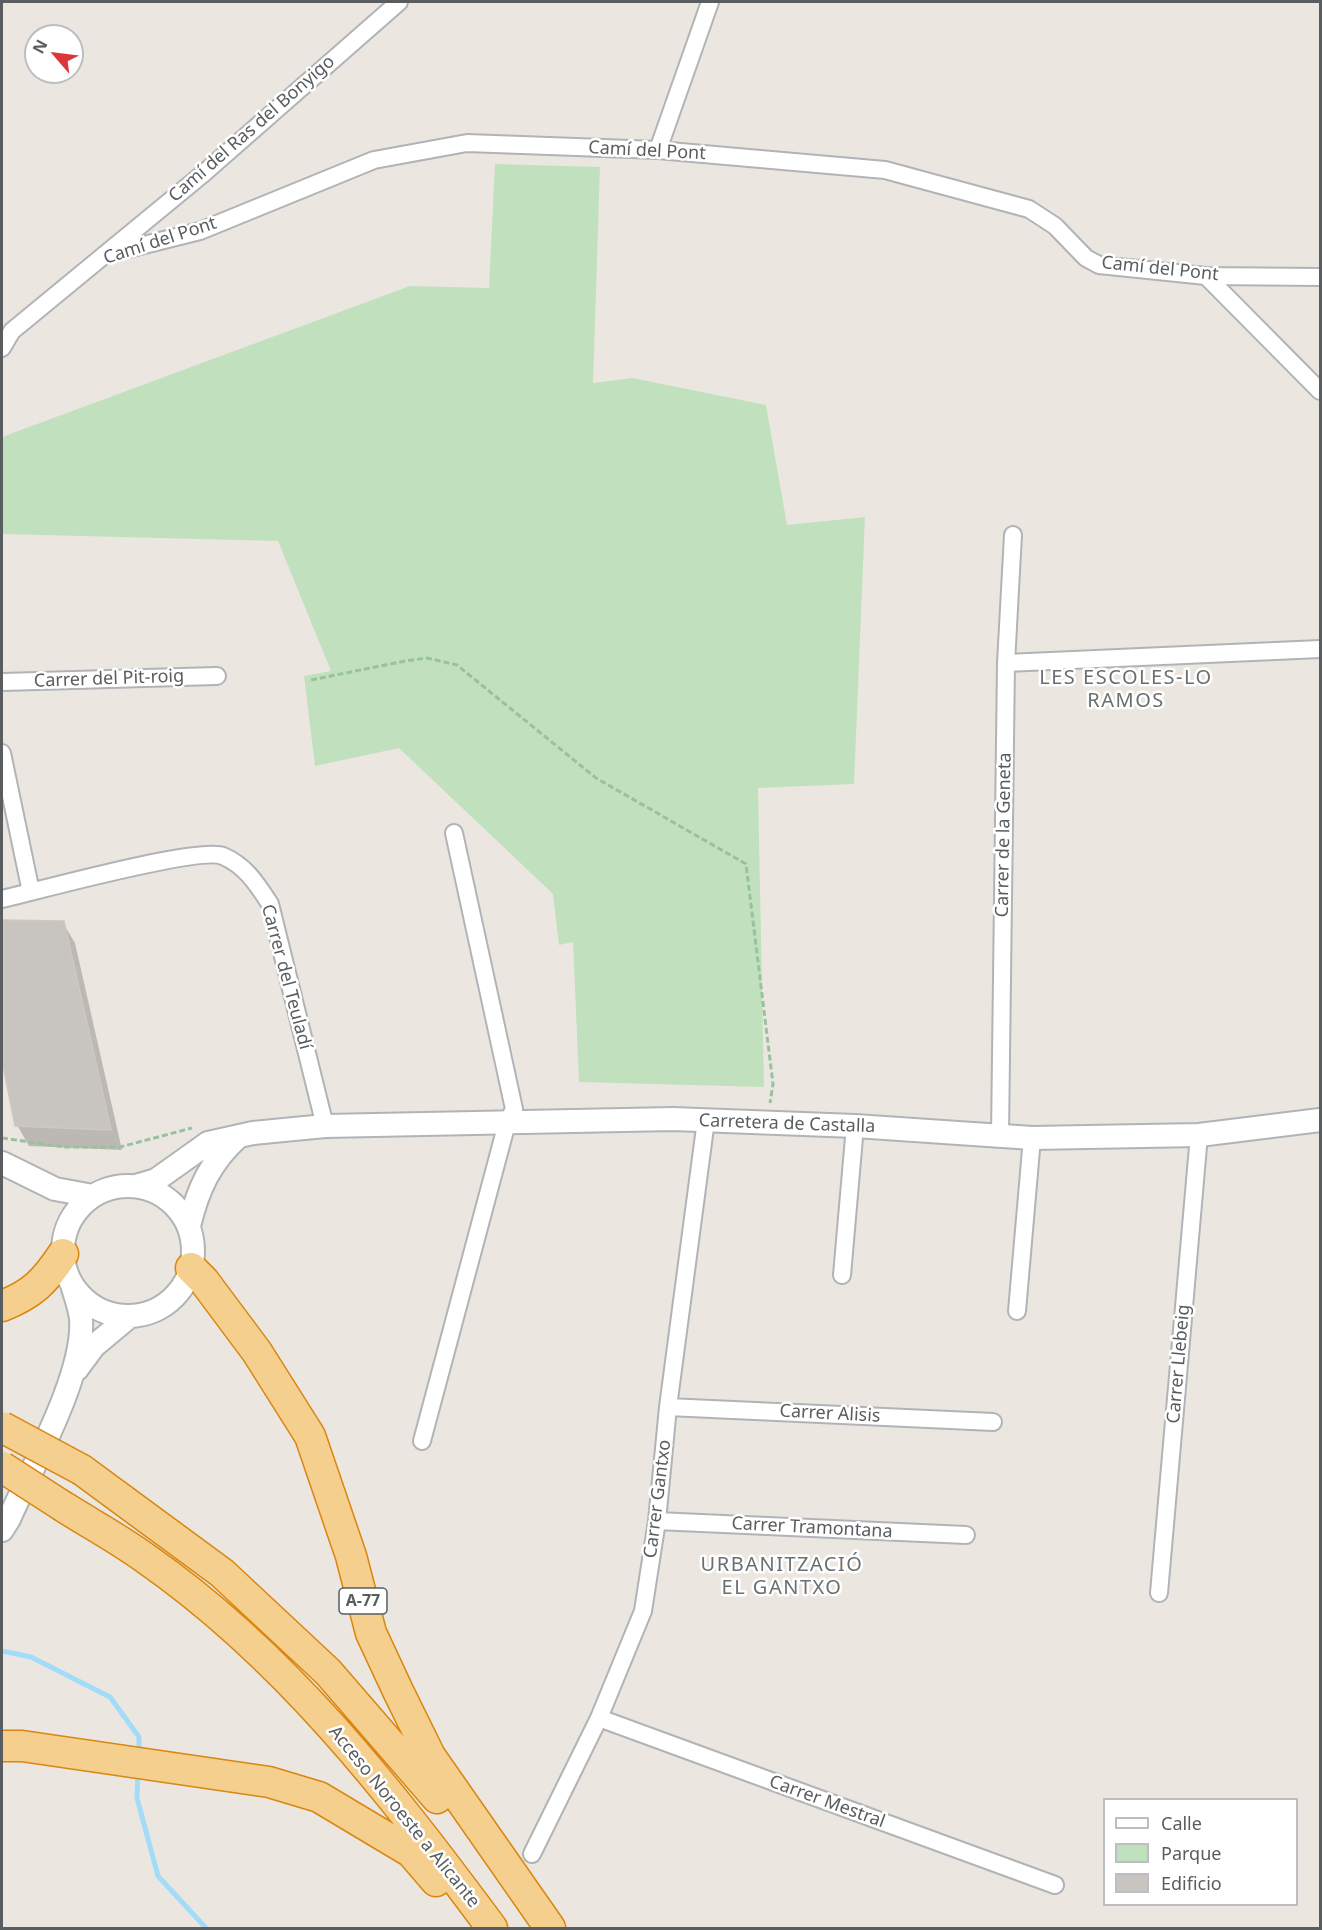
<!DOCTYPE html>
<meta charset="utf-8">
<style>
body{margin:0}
#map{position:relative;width:1322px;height:1930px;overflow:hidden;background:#ebe7e0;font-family:"Noto Sans",sans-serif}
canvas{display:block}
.frame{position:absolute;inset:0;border:3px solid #595d60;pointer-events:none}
.legend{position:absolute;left:1103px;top:1798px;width:195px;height:108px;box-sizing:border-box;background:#fff;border:2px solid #bdbebf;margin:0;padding:8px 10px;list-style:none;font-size:18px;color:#595d60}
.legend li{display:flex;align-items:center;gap:12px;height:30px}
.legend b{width:30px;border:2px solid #bdbebf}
.north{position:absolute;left:24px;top:24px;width:60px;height:60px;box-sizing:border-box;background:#fff;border:2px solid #bdbebf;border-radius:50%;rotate:298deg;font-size:16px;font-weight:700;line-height:24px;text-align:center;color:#595d60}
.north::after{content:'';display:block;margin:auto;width:21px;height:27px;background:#db363a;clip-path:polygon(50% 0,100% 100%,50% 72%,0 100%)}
</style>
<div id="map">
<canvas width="1322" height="1930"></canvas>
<div class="frame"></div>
<ul class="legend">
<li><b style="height:8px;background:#fff"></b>Calle</li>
<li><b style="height:16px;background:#c1e1be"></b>Parque</li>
<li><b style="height:16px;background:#c8c4bf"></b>Edificio</li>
</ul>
<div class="north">N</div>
</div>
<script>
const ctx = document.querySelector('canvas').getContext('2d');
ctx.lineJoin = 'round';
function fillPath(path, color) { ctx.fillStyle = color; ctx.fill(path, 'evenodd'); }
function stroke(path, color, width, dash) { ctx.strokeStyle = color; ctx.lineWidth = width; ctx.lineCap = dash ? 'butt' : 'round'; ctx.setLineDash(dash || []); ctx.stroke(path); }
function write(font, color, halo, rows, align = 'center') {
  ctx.font = font + ' "Noto Sans",sans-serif'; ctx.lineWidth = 5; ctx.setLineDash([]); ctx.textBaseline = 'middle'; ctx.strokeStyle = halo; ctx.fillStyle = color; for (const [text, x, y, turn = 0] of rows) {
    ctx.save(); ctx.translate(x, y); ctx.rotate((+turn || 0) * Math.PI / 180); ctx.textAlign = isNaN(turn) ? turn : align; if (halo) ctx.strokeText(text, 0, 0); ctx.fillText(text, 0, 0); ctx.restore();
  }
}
const green = new Path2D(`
 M495 164 600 167 593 383 632 378 766 405 787 525 865 517 854 784 758 788 764 1087 579 1082 573 942 559 945 553 894 399 748 315 766 304 676 331 671 278 541 2 534V437L410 286 489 288Z`);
const shadow = new Path2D(`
 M2 921 63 923 75 943 122 1150 29 1146 17 1125 2 1053Z`);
const stream = new Path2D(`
 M2 1651 31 1657 110 1697 139 1737V1753
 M138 1771 137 1798 158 1876 206 1928`);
const building = new Path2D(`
 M2 920 64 921 111 1130 15 1126 2 1060Z`);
const path = new Path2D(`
 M311 680 405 661 427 658 457 665 596 778 746 864 773 1084 770 1103
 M2 1138 65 1147H120L192 1128`);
const street = new Path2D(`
 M658 150 710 2
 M104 255 200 231 374 160 467 143 658 150 885 170 1029 209 1055 226 1086 258 1099 265 1206 276 1320 277
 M1206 276 1320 391
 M2 348 12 331 204 173 399 2
 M1006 663 1320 649
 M2 682 217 676
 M2 753 31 892
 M2 899C37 891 199 846 223 856 246 866 257 884 270 904L325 1126
 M1000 1135 1006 663 1013 535
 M842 1275 855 1126
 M1017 1311 1032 1138
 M668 1407 993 1422
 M422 1441 507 1123 514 1109 454 833
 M657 1521 966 1535
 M1159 1593 1199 1135
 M599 1718 1055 1885
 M532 1854 599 1718 643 1611 657 1521 668 1407 706 1120`);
const secondary = new Path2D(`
 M2 1163 55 1189 93 1196
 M136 1186 156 1180 208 1143 253 1133 325 1126 673 1119 855 1126 1032 1138 1199 1135 1320 1120
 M63 1251a65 65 0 1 1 130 0a65 65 0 1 1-130 0Z
 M189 1226C198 1189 210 1162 239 1136
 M77 1369 94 1346 130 1316
 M2 1530 9 1519C32 1467 85 1374 81 1319 80 1309 76 1298 73 1288`);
const highway = new Path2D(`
 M191 1268 204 1281 257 1352 310 1436 351 1556 371 1633 398 1691 430 1756 550 1928
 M2 1306C33 1294 45 1281 63 1254
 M82 1470 222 1573 328 1672 437 1798
 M64 1507C91 1524 119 1539 145 1558 286 1656 391 1792 492 1928
 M2 1746H22L269 1782 319 1797 411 1852 436 1881`);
const highwayBridge = new Path2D(`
 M2 1427 82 1470
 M2 1467 64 1507`);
const shields = [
 [363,1601,48]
];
const shieldNames = [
 ["A-77",363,1601]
];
const streetNames = [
 ["Camí del Ras del Bonyigo",252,129,-41],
 ["Camí del Pont",647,151,3],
 ["Camí del Pont",160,241,-18],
 ["Camí del Pont",1160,269,6],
 ["Carrer del Pit-roig",109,679,-2],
 ["Carrer de la Geneta",1004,835,-89],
 ["Carrer del Teuladí",286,977,75],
 ["Carretera de Castalla",787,1124,2],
 ["Carrer Llebeig",1179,1364,-85],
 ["Carrer Alisis",830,1414,3],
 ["Carrer Gantxo",658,1499,-83],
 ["Carrer Tramontana",812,1528,3],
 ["Carrer Mestral",827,1802,20],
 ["Acceso Noroeste a Alicante",404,1817,51]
];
const neighbourhoodNames = [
 ["LES ESCOLES-LO",1126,678],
 ["RAMOS",1126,701],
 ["URBANITZACIÓ",782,1565],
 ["EL GANTXO",782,1588]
];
fillPath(green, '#c1e1be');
fillPath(shadow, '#0003');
stroke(stream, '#a3dcf8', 5);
fillPath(building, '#c8c4bf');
stroke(building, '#cfc8bf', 1.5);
stroke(street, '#b1b3b7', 20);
stroke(secondary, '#b0b4b7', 26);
stroke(highway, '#da8611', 33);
stroke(path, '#98c29f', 3, [6, 3]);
stroke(street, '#fff', 16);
stroke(secondary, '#fff', 22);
stroke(highway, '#f4cf8e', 30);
stroke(highwayBridge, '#da8611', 33, []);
stroke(highwayBridge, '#f4cf8e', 30);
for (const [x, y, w] of shields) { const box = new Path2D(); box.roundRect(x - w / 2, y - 13, w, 26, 4.5); ctx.fillStyle = '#fff'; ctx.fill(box); stroke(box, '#595d60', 1.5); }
write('bold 16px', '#595d60', null, shieldNames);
write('18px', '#595d60', '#fff', streetNames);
ctx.letterSpacing = '1.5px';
write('20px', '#6a6f72', '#fff', neighbourhoodNames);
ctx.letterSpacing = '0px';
</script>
